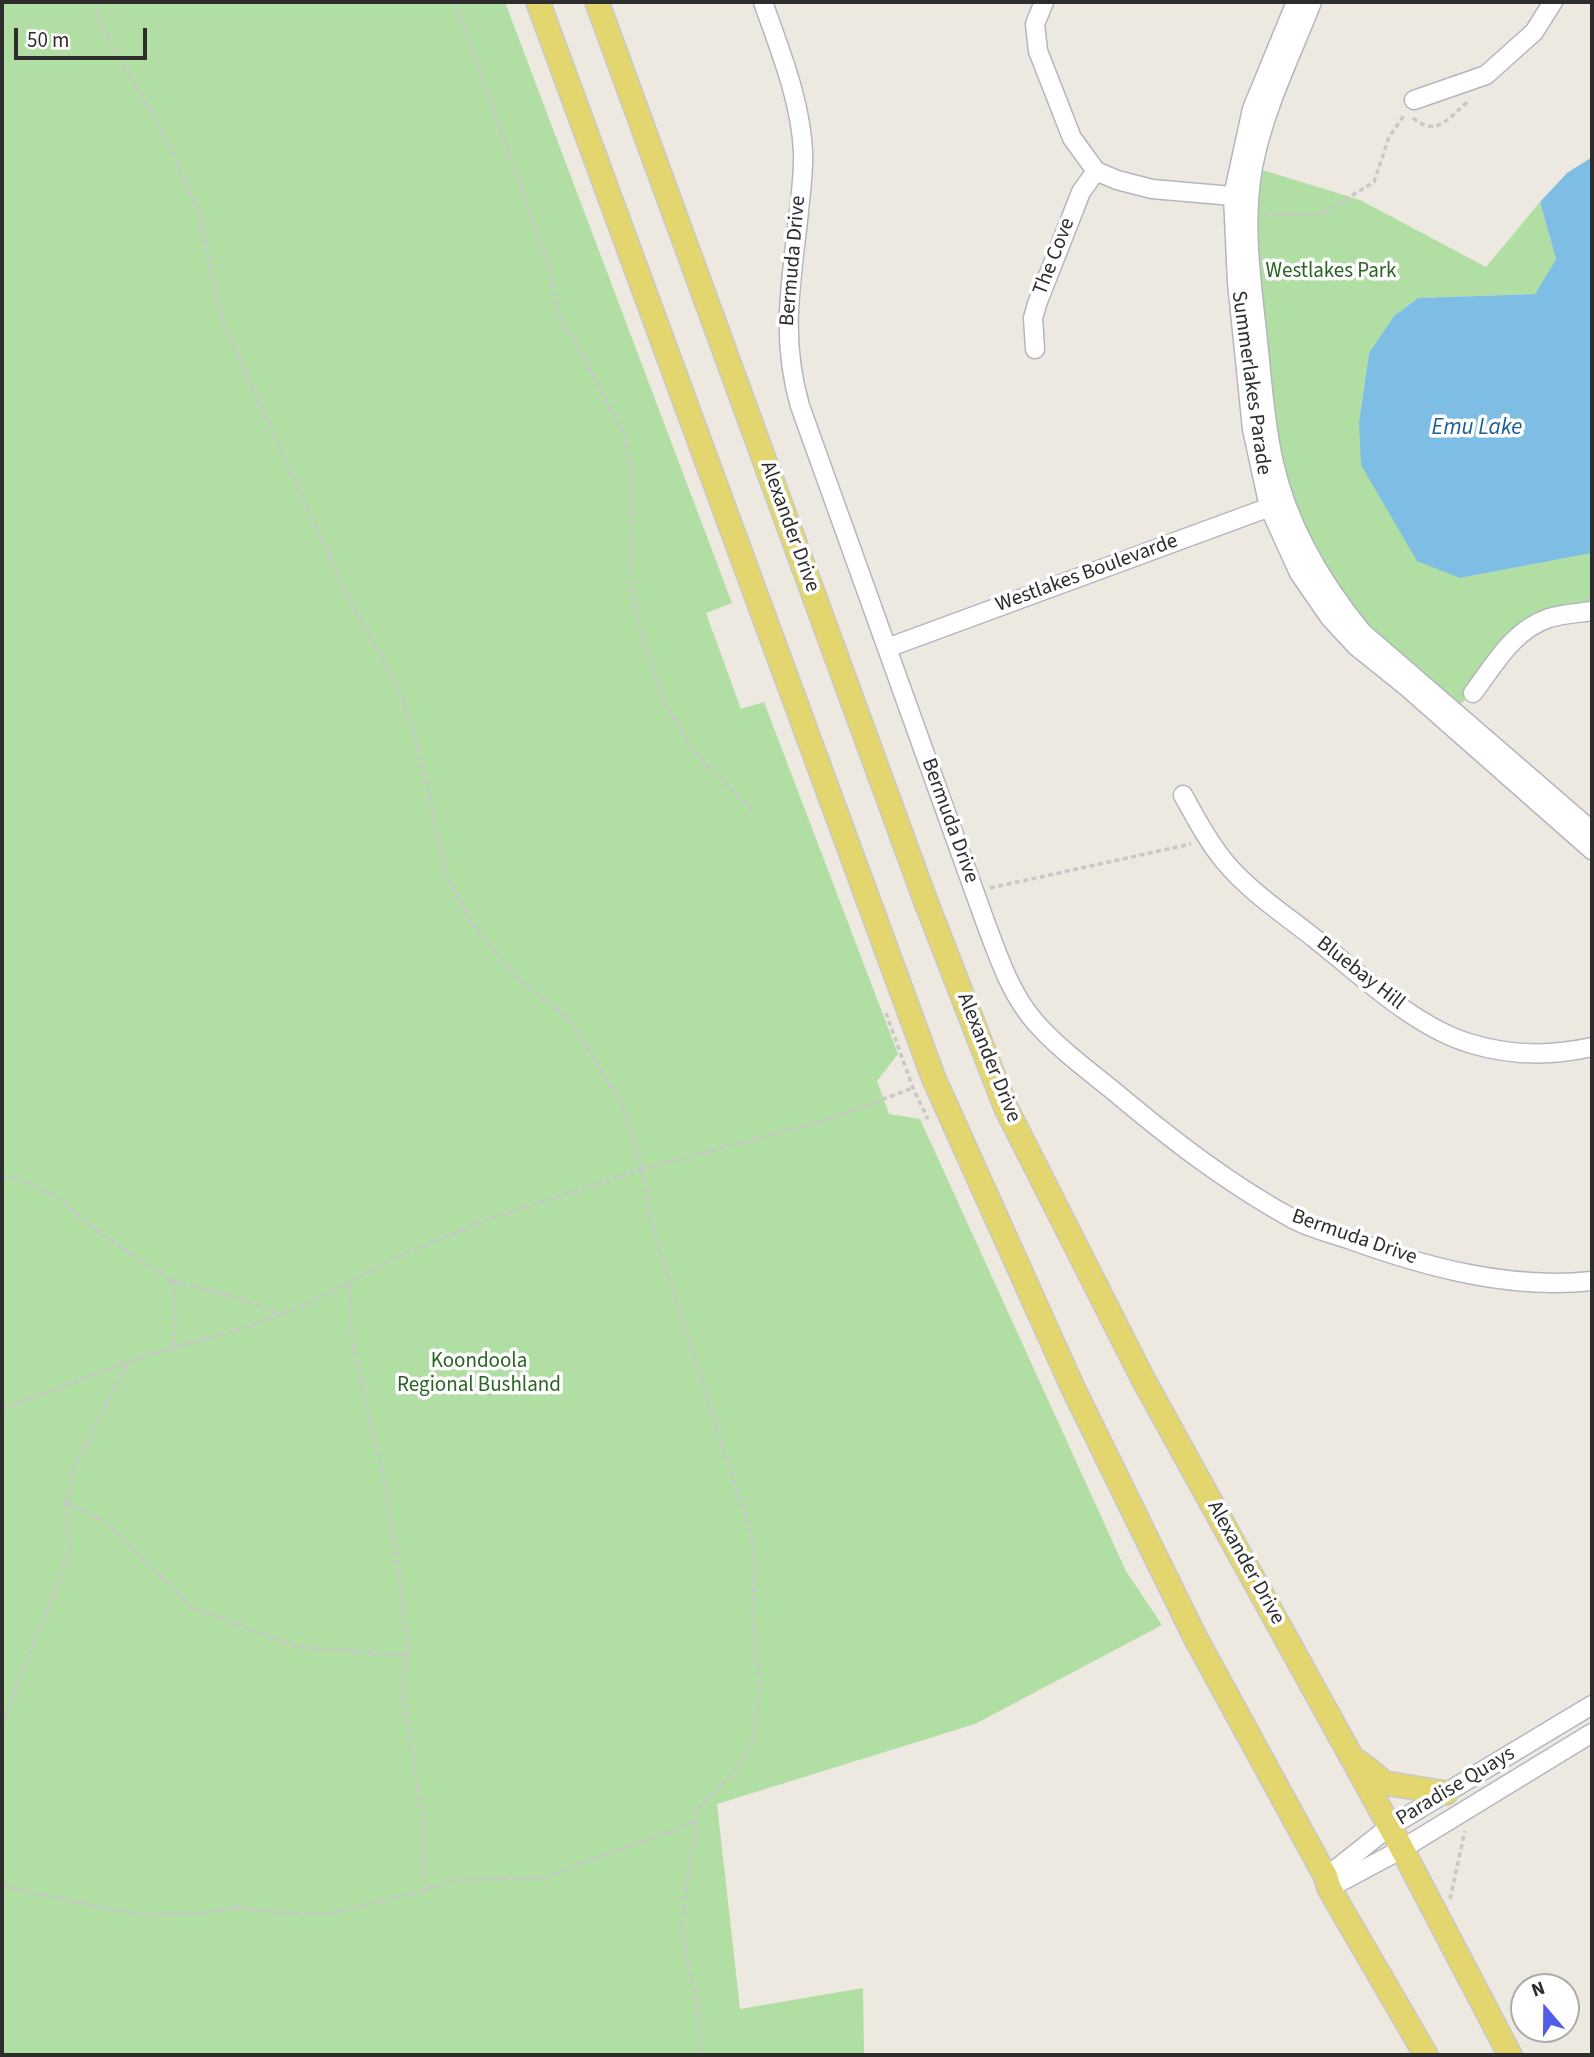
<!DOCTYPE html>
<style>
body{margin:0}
#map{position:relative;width:1594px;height:2057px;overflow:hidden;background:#ede9e1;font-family:"Source Sans 3",sans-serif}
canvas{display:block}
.frame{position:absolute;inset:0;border:4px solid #2d2d2d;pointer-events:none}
.north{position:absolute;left:1510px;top:1973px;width:70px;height:70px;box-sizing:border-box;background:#fff;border:2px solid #ababab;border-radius:50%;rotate:340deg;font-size:19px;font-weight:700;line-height:28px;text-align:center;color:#2d2d2d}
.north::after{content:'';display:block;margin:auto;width:24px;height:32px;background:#525de9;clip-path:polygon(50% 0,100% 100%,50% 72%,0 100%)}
.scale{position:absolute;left:14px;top:28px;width:133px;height:32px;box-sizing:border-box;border:4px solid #2d2d2d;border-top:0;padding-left:9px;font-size:21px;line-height:24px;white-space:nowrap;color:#2d2d2d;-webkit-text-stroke:5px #fff;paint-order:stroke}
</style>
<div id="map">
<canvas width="1594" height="2057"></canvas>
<div class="frame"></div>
<div class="north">N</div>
<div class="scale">50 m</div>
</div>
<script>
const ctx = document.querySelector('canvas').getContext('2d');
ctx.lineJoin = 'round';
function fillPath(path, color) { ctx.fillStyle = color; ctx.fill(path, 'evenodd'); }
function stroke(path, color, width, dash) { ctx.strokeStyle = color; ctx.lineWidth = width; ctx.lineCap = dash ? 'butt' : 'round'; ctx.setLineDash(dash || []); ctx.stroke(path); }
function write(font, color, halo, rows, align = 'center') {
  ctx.font = font + ' "Source Sans 3",sans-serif'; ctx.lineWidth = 7; ctx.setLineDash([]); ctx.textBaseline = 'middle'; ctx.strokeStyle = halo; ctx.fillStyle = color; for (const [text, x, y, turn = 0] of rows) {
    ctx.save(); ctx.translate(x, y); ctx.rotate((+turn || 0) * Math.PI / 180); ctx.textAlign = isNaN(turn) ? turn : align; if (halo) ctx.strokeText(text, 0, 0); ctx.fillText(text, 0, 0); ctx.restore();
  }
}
const green = new Path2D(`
 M2 2H505L732 603 706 613 741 709 764 702 898 1054 877 1081 889 1114 920 1119 1126 1571 1162 1625 975 1724 717 1804 740 2009 863 1988 864 2055H2Z
 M1253 167 1360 200 1486 267 1540 202 1556 259 1535 294 1418 298 1394 316 1369 353 1359 422 1460 578 1592 553V611L1536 623 1473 693 1453 710 1362 632 1287 501 1260 358Z`);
const water = new Path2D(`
 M1592 157V553L1460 578 1417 561 1361 465 1359 422 1369 353 1394 316 1418 298 1535 294 1556 259 1540 202 1567 173Z`);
const path = new Path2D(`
 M94 2 101 26 168 142 200 214 220 315 344 589 399 689 416 740 447 876 472 924 516 977 571 1021 623 1106 642 1169 651 1223 750 1531 756 1563 752 1613 759 1686 754 1739 738 1768 696 1810 695 1836 685 1891 682 1935 698 2010 699 2055
 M455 2 549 267 559 317 578 347 624 434 631 468 630 577 637 617 665 704 696 754 755 813
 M1413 118C1439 139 1450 115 1470 100
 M1264 214 1320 215 1374 182 1389 137 1405 114
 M990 888 1191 844
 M886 1013 913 1088 928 1119
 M2 1175 26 1182 60 1199 91 1227 172 1281 238 1298 279 1314
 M172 1281 175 1311 174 1347
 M348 1284 352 1339 385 1485 399 1575 408 1655 402 1692 424 1828 425 1890
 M2 1409 144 1356 238 1330 302 1307 399 1256 489 1219 642 1169 833 1118 913 1088
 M66 1502 106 1523 192 1607 297 1647 408 1655
 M2 1726 14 1692 59 1582 70 1546 66 1502 73 1470 127 1364
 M2 1886 138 1915 197 1914 237 1907 279 1913 326 1914 407 1895 457 1880 549 1877 576 1865 696 1822
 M1450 1899 1465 1831`);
const minor = new Path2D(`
 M763 2C780 51 800 98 803 151 804 174 800 198 798 221 790 288 781 340 800 406L986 924C999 958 1011 995 1036 1023 1059 1049 1089 1071 1116 1093 1172 1140 1229 1184 1293 1219 1310 1228 1330 1233 1348 1239 1425 1267 1510 1290 1592 1281
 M1044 2 1035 24 1038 51 1072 138 1096 171 1117 180 1152 189 1244 197
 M1296 2 1252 109 1233 196 1237 282 1252 429 1269 507 1299 573 1330 618 1356 646 1407 687 1592 850
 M1312 2C1291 56 1264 109 1253 167 1243 222 1251 277 1257 332 1262 375 1264 420 1274 463 1288 526 1322 583 1362 632L1592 831
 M1414 100 1486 75 1534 32 1553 2
 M1035 349 1033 318 1037 304 1081 192 1096 171
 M887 648 1278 504
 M1473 693C1495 664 1513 630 1549 618 1563 614 1578 613 1592 611
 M1183 795C1196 818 1208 842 1225 862 1250 892 1284 914 1314 938 1360 974 1415 1028 1472 1044 1512 1056 1552 1056 1592 1047
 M1326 1877 1389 1827 1592 1705
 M1329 1888 1402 1849 1592 1733`);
const major = new Path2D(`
 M538 2 934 1079 1073 1388 1195 1637 1326 1877 1329 1888 1426 2055
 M597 2 926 902 1006 1108 1143 1379 1400 1845 1510 2055
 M1359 1762 1385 1783 1446 1793`);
const streetNames = [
 ["The Cove",1055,257,-69],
 ["Bermuda Drive",794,261,-85],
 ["Summerlakes Parade",1250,383,82],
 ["Alexander Drive",789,527,70],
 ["Westlakes Boulevarde",1087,574,-20],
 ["Bermuda Drive",949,821,70],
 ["Bluebay Hill",1360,974,38],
 ["Alexander Drive",988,1058,68],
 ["Bermuda Drive",1354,1238,19],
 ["Alexander Drive",1245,1563,61],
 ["Paradise Quays",1456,1787,-31]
];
const parkNames = [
 ["Westlakes Park",1331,272],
 ["Koondoola",479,1362],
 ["Regional Bushland",479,1386]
];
const waterNames = [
 ["Emu Lake",1477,429]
];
fillPath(green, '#b1dea3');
fillPath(water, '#7fbee4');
stroke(minor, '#b4b6bf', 21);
stroke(major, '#c8c8c8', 26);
stroke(path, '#c8c8c8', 3.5, [5, 3.5]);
stroke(minor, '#fff', 18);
stroke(major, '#e4d66f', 23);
write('21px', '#2d2d2d', '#fff', streetNames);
write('21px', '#296522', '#fff', parkNames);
write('italic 23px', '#1b5d93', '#fff', waterNames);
</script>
